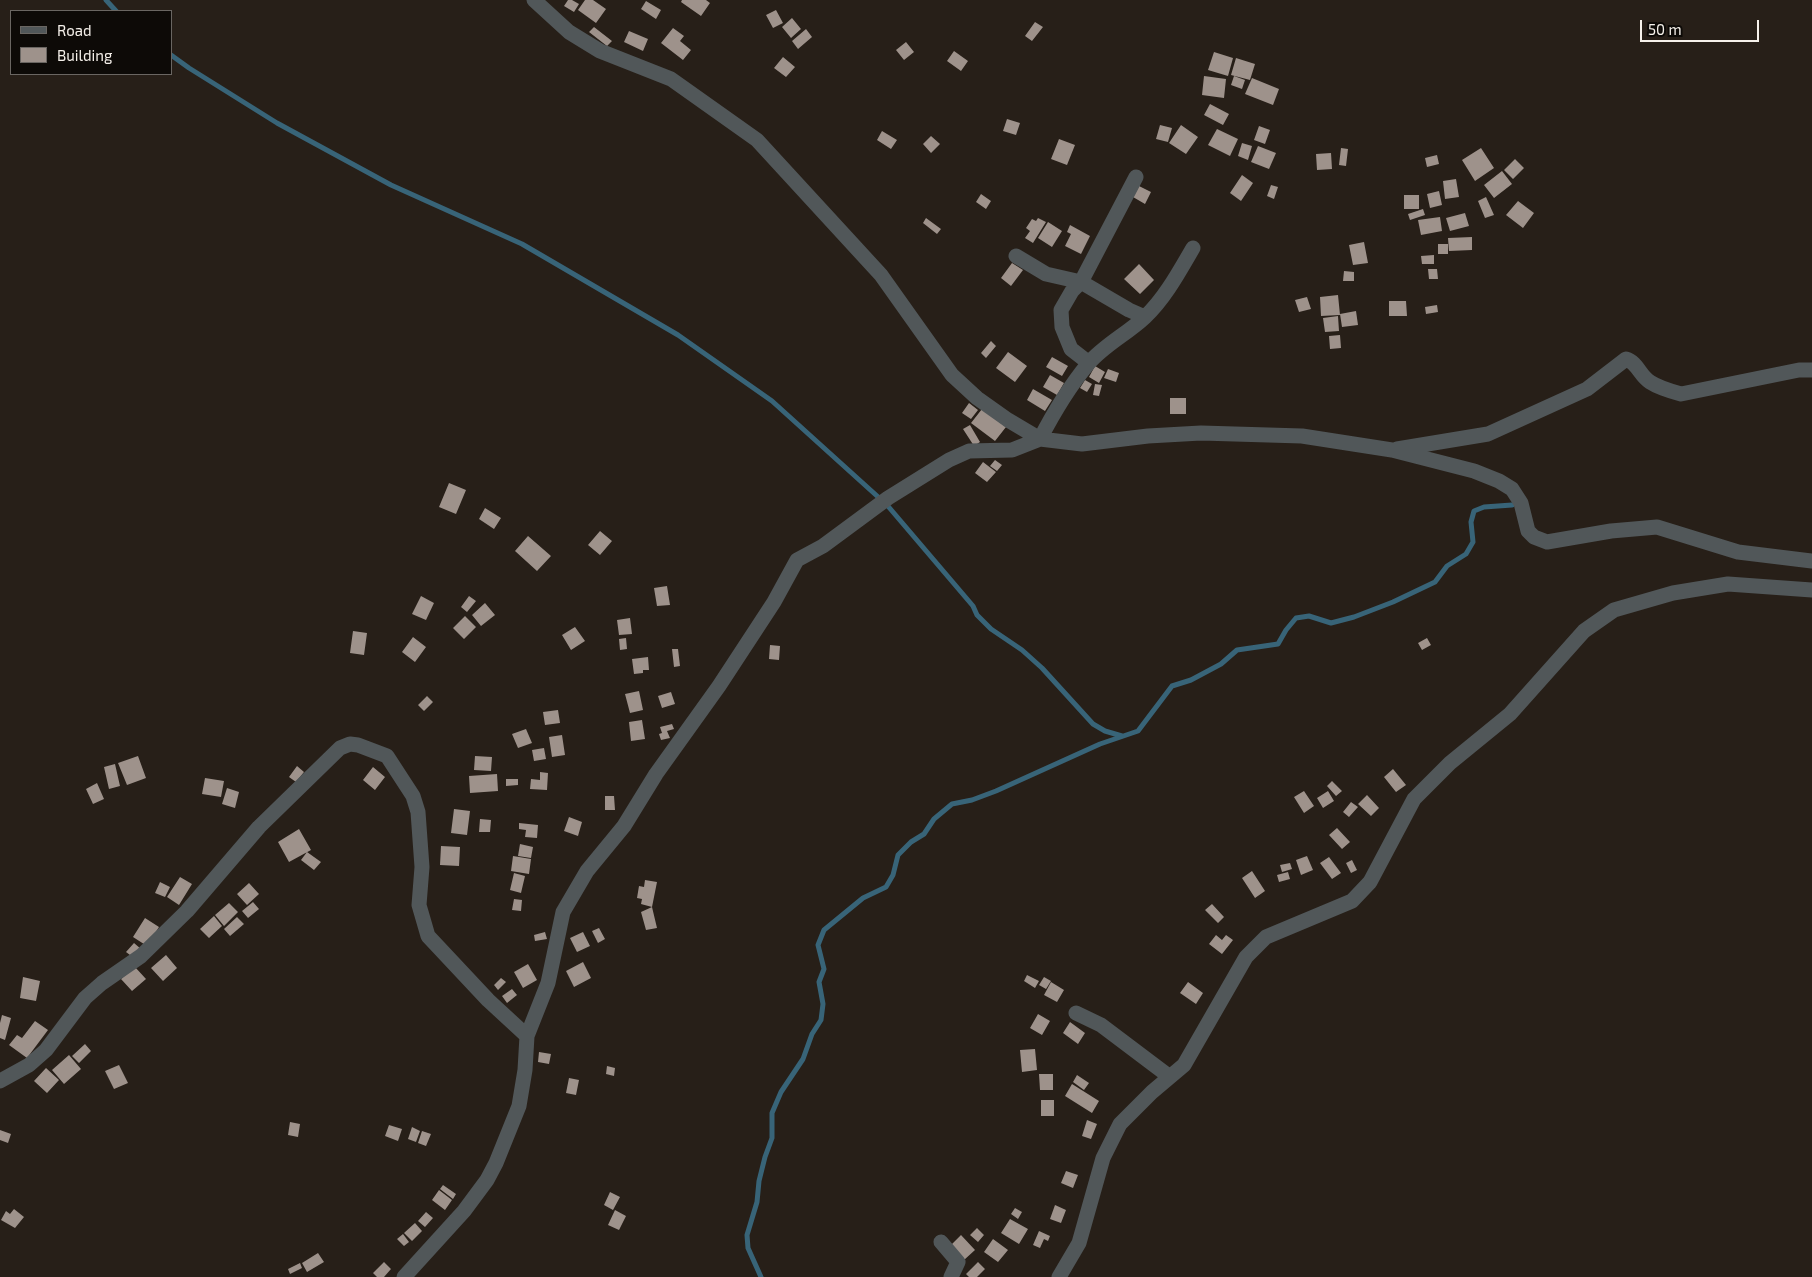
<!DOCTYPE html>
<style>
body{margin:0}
#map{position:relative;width:1812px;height:1277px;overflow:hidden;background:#271f18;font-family:"Exo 2",sans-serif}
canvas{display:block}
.legend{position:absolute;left:10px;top:10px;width:162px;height:65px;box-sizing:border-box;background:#0d0a07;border:1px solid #6a6662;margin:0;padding:6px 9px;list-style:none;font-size:15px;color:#f6f1eb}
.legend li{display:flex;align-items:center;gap:10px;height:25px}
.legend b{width:25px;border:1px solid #6a6662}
.scale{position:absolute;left:1640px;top:20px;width:119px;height:22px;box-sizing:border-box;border:2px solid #f6f1eb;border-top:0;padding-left:6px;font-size:15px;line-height:18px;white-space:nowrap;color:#f6f1eb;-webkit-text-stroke:4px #0d0a07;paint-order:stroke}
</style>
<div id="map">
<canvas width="1812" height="1277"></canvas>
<ul class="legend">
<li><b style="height:6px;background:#515759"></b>Road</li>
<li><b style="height:14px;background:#9e928b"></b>Building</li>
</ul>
<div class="scale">50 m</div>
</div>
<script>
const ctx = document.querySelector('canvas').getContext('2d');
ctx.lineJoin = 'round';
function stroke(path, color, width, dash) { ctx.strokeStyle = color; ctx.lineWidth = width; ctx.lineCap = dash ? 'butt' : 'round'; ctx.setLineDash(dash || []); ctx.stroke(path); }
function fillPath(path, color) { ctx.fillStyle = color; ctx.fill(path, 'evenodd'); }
const stream = new Path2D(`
 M106 0 116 11
 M171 55 189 68 277 123 391 185 522 244 678 335 772 401 887 505 973 606 977 615 991 629 1022 650 1042 668 1093 724 1105 731 1122 736
 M761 1277 748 1248 747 1235 757 1202 759 1181 765 1157 772 1138V1113L781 1092 803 1059 812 1034 821 1020 823 1004 819 982 824 969 818 945 824 930 863 898 886 887 893 875 898 855 911 842 924 834 934 819 952 804 972 800 996 791 1100 744 1138 731 1172 686 1191 680 1221 664 1237 650 1278 644 1286 630 1296 618 1309 616 1331 623 1354 617 1393 602 1435 582 1447 566 1466 554 1473 542 1471 522 1474 511 1484 507 1512 505`);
const building = new Path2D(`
 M568 0H572L579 4 574 12 564 6Z
 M585 0H593L606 9 596 23 578 10Z
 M682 0H706L710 3 701 16 681 2Z
 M646 1 661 10 656 19 641 9Z
 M776 10 783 23 773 28 766 15Z
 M792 18 801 29 791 38 782 27Z
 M1035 22 1043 27 1032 41 1025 36Z
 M594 27 612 41 607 46 589 32Z
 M673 28 684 36 680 41 691 50 683 60 661 43Z
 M806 29 812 37 798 49 792 41Z
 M629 31 648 39 643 51 624 42Z
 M906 42 914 52 904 60 896 50Z
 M954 51 968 61 961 71 947 61Z
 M1214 52 1233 58 1228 76 1208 70Z
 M783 57 795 67 786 77 774 68Z
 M1236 58 1255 64 1250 80 1231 75Z
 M1204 76 1226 79 1224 98 1202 95Z
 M1234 76 1245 80 1242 89 1231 85Z
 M1252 78 1279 89 1273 105 1245 94Z
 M1210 104 1229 114 1223 125 1204 115Z
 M1007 119 1020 123 1016 135 1003 131Z
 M1160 125 1172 128 1168 142 1156 139Z
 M1181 125 1198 137 1186 154 1169 143Z
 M1259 126 1270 130 1265 144 1254 140Z
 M1217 129 1238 139 1230 156 1208 145Z
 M882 131 897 140 891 149 877 140Z
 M931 136 940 144 931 153 923 144Z
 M1059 139 1075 145 1067 165 1051 159Z
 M1242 143 1252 146 1248 160 1238 156Z
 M1258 146 1276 153 1269 169 1251 162Z
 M1341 148 1348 149 1346 166 1339 165Z
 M1481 148 1494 168 1475 181 1462 160Z
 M1331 153 1332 169 1317 170 1316 154Z
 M1437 155 1439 164 1427 167 1425 158Z
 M1515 159 1524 168 1513 179 1504 170Z
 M1502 171 1512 184 1494 198 1484 185Z
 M1242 175 1253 183 1241 201 1230 193Z
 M1456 179 1459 197 1445 199 1443 181Z
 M1271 185 1278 187 1274 199 1267 196Z
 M1139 186 1151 192 1145 204 1133 197Z
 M1439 191 1442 205 1430 208 1427 194Z
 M981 194 991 201 986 209 976 202Z
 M1404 195H1419V209H1404Z
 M1486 197 1494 215 1485 218 1478 201Z
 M1518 201 1534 213 1523 228 1506 215Z
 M1423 209 1425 215 1410 220 1408 214Z
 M1465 213 1469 226 1450 231 1446 218Z
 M1440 217 1442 231 1421 235 1418 220Z
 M926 218 941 229 937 234 923 223Z
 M1038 218 1046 222 1033 243 1025 238 1030 231 1026 228 1032 219 1036 221Z
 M1048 222 1062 231 1052 247 1038 238Z
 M1070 225 1090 236 1081 254 1065 246 1071 234 1067 232Z
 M1472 237V250L1449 251 1448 238Z
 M1364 242 1368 263 1353 265 1349 245Z
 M1438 244H1448V254H1438Z
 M1434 255V264H1422L1421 256Z
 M1012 263 1023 270 1011 286 1001 278Z
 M1139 264 1154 280 1140 294 1124 279Z
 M1428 269H1437L1438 279H1429Z
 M1344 271 1354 272V281H1343Z
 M1338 295 1340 315 1321 316 1320 297Z
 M1307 297 1311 309 1299 312 1295 300Z
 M1389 301H1406L1407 316H1389Z
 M1437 305 1438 312 1426 314 1425 307Z
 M1356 311 1358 325 1342 327 1340 314Z
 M1338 316 1339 331 1325 332 1323 318Z
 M1340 335 1341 348 1330 349 1329 336Z
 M991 341 996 346 986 358 981 353Z
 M1008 352 1027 366 1015 382 996 368Z
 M1052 357 1068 366 1062 376 1046 367Z
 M1095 366 1105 372 1099 383 1089 377Z
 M1108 369 1119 373 1116 382 1104 378Z
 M1050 375 1064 383 1057 395 1043 387Z
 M1085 380 1092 384 1087 392 1080 388Z
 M1095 384 1102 385 1099 396 1093 395Z
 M1033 389 1052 400 1045 411 1027 400Z
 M1170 398H1186V414H1170Z
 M969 403 978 410 971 419 962 413Z
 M982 409 1006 427 995 441 971 423Z
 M970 425 980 442 974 446 963 429Z
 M995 460 1002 465 997 471 990 466Z
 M983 462 996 472 987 482 975 473Z
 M449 483 466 490 456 514 439 507Z
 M485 508 501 518 494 529 479 519Z
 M600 531 612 541 600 555 588 545Z
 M528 536 551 556 537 571 515 551Z
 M667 586 670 605 657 606 654 588Z
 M421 596 434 603 426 620 412 614Z
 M469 596 476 601 467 612 461 607Z
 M485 603 495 615 481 626 472 615Z
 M465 616 476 627 464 639 453 628Z
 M630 618 632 634 619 635 617 620Z
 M575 627 585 641 571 650 562 635Z
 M353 631 367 633 364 655 350 653Z
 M413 637 426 647 415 662 402 652Z
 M626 638 627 649 620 650 619 639Z
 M1427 638 1431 645 1422 650 1418 643Z
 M770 645 780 646 779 660 769 659Z
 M672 649H678L680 666 674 667Z
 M648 657 649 670H643V673L634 674 632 659Z
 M639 691 643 710 630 713 625 694Z
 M671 692 675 704 662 708 658 696Z
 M427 696 433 702 424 711 418 705Z
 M558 710 560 723 545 725 543 712Z
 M642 720 645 739 631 741 629 722Z
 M672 724 674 729 667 731 670 738 661 740 659 734 662 733 660 727Z
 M526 729 532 743 518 748 512 734Z
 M562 735 565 755 552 757 549 737Z
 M544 748 546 759 534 761 532 750Z
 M138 756 146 778 127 785 118 763Z
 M475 756 492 757 491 771 474 770Z
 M115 764 120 786 109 789 104 767Z
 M297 766 304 772 296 782 289 777Z
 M373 767 385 777 375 790 363 780Z
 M1393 769 1406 785 1396 792 1384 777Z
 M540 772 548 773 547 790 530 789 531 779 540 780Z
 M497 774 498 791 470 793 469 776Z
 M205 778 224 781 221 797 202 794Z
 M506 779H518V785L506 786Z
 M1332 781 1342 791 1336 796 1327 786Z
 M97 783 104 799 93 804 86 789Z
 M227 788 239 792 235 808 222 804Z
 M1304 791 1314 806 1304 813 1294 797Z
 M1328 791 1334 801 1323 808 1317 798Z
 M1367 795 1379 808 1371 816 1358 804Z
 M605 796H614L615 810H605Z
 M1351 802 1358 807 1349 817 1343 812Z
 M454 809 470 811 467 835 451 833Z
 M569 817 582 822 578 836 564 831Z
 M480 819 491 820 490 832H479Z
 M519 823 538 825 537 838 525 837 526 830 519 829Z
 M1337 828 1350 842 1342 849 1329 835Z
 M299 829 311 850 289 862 278 842Z
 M520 844 533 847 531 858 518 856Z
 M441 846 460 847 459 866 440 865Z
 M307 852 321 862 314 870 301 860Z
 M513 856 531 859 529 874 511 871Z
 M1307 856 1313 870 1301 875 1296 860Z
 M1329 857 1341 873 1332 879 1320 863Z
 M1352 860 1357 870 1351 873 1346 863Z
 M1290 863 1292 869 1282 872 1280 865Z
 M1252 871 1265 891 1255 898 1242 878Z
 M1288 872 1290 879 1279 882 1277 875Z
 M514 873 525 876 521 893 510 890Z
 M180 877 192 884 179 905 167 897Z
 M645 880 657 882 652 907 641 904 642 899 637 898 639 886 644 887Z
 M160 882 170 887 165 897 155 893Z
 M249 883 259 894 247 905 237 894Z
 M514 899 522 900 521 911 512 910Z
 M253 902 259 909 248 918 242 911Z
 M229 903 238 912 224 926 215 915Z
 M1212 904 1224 917 1218 923 1205 910Z
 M652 907 657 928 646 930 641 912Z
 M214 916 222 926 209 938 200 929Z
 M237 917 244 924 230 936 224 929Z
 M145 918 159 927 147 946 133 937Z
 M599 928 605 939 598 943 592 931Z
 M545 932 547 939 535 941 534 935Z
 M583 932 590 946 577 952 570 938Z
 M1216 935 1222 940 1226 935 1233 940 1222 954 1209 944Z
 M134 943 141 949 134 958 126 952Z
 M166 955 177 968 163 981 151 968Z
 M583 962 591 978 574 987 566 971Z
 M528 964 537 980 523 988 514 972Z
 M135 967 146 979 132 991 121 979Z
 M1027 975 1039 981 1035 988 1024 981Z
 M23 977 40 981 36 1001 20 998Z
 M1044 977 1051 981 1046 989 1039 985Z
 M501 978 506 982 498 990 494 985Z
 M1051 982 1064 990 1057 1002 1044 995Z
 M1188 982 1203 993 1196 1004 1180 993Z
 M512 989 517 995 507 1003 502 996Z
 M1038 1014 1050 1021 1042 1035 1030 1028Z
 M2 1015 11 1018 5 1040 0 1038V1023Z
 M35 1021 48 1030 27 1058 9 1045 17 1035 22 1038Z
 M1070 1022 1085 1033 1078 1044 1063 1033Z
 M85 1044 91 1051 79 1063 72 1056Z
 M1035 1049 1037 1070 1022 1072 1020 1050Z
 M539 1052 551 1054 549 1064 538 1062Z
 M69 1055 81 1069 64 1084 52 1070Z
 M119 1065 128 1083 114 1089 105 1071Z
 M607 1066 615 1068 614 1076 606 1074Z
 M46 1068 59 1080 47 1093 34 1081Z
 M1039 1074H1053V1090H1040Z
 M1077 1075 1089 1083 1084 1090 1073 1082Z
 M569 1078 579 1080 576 1095 566 1093Z
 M1072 1084 1099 1101 1092 1113 1065 1096Z
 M1041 1100H1054V1116H1041Z
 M1087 1120 1097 1124 1091 1139 1082 1136Z
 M290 1122 300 1124 298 1137 288 1135Z
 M389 1125 402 1129 398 1141 385 1136Z
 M412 1127 420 1131 416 1142 408 1139Z
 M0 1130 11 1134 8 1143 0 1140Z
 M422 1131 431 1134 426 1146 418 1143Z
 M1066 1171 1078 1175 1073 1188 1061 1183Z
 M443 1185 456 1194 453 1199 440 1189Z
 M439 1190 452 1200 445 1210 432 1200Z
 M610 1192 620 1197 613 1210 604 1205Z
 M1055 1205 1066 1210 1061 1223 1050 1219Z
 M1015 1208 1022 1212 1018 1219 1011 1214Z
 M14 1209 24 1217 15 1228 1 1220 6 1211 10 1214Z
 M615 1210 626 1216 619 1230 608 1225Z
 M426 1212 433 1218 425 1227 418 1221Z
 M1010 1219 1028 1229 1019 1244 1001 1233Z
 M415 1223 422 1231 412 1241 404 1233Z
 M977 1228 984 1235 978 1242 970 1235Z
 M1039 1231 1050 1236 1048 1241 1044 1239 1040 1248 1033 1245Z
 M403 1234 409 1242 404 1246 397 1239Z
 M961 1235 975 1250 964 1260 951 1245Z
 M993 1239 1008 1250 998 1262 984 1252Z
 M318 1253 324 1262 307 1272 302 1263Z
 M384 1262 391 1269 384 1277H377L373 1273Z
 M978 1262 985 1269 977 1277H969L966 1274Z
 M300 1263 302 1268 290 1274 288 1269Z`);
const minor = new Path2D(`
 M534 0 569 32 600 51 671 79 757 140 881 275 952 375 977 398 1008 420 1040 439 1082 444 1148 436 1201 433 1302 436 1392 450 1474 471 1499 481 1512 489 1521 503 1528 531 1534 537 1547 542 1611 531 1657 527 1738 552 1812 561
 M1016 256 1046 274 1081 282 1129 310 1145 317
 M1089 363 1071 349 1062 327 1061 310 1072 291 1081 282 1136 177
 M1397 449 1488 434 1587 389 1626 359C1637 362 1640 376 1650 382 1659 388 1670 391 1681 394L1799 370H1812
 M1076 1013 1101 1025 1170 1077
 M0 1081 29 1065 46 1050 85 998 102 983 141 956 187 911 259 827 340 748 350 744 358 745 387 756 413 796 418 812 422 867 419 905 428 936 488 1000 527 1036
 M941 1242 958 1262 951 1277
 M404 1277 464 1211 487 1180 496 1163 519 1106 525 1070 527 1036 548 983 563 912 587 871 624 826 656 774 719 686 774 602 797 560 823 546 888 498 949 460 969 451 1012 450 1040 439C1054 412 1069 387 1088 364 1104 345 1127 334 1145 317 1165 298 1179 272 1193 248
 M1059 1277 1079 1243 1103 1158 1120 1124 1152 1092 1184 1065 1246 957 1266 937 1352 901 1370 882 1414 799 1450 763 1510 714 1584 631 1614 610 1673 593 1728 584 1812 590`);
stroke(stream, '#386478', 5);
fillPath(building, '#9e928b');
stroke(minor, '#515759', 15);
</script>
